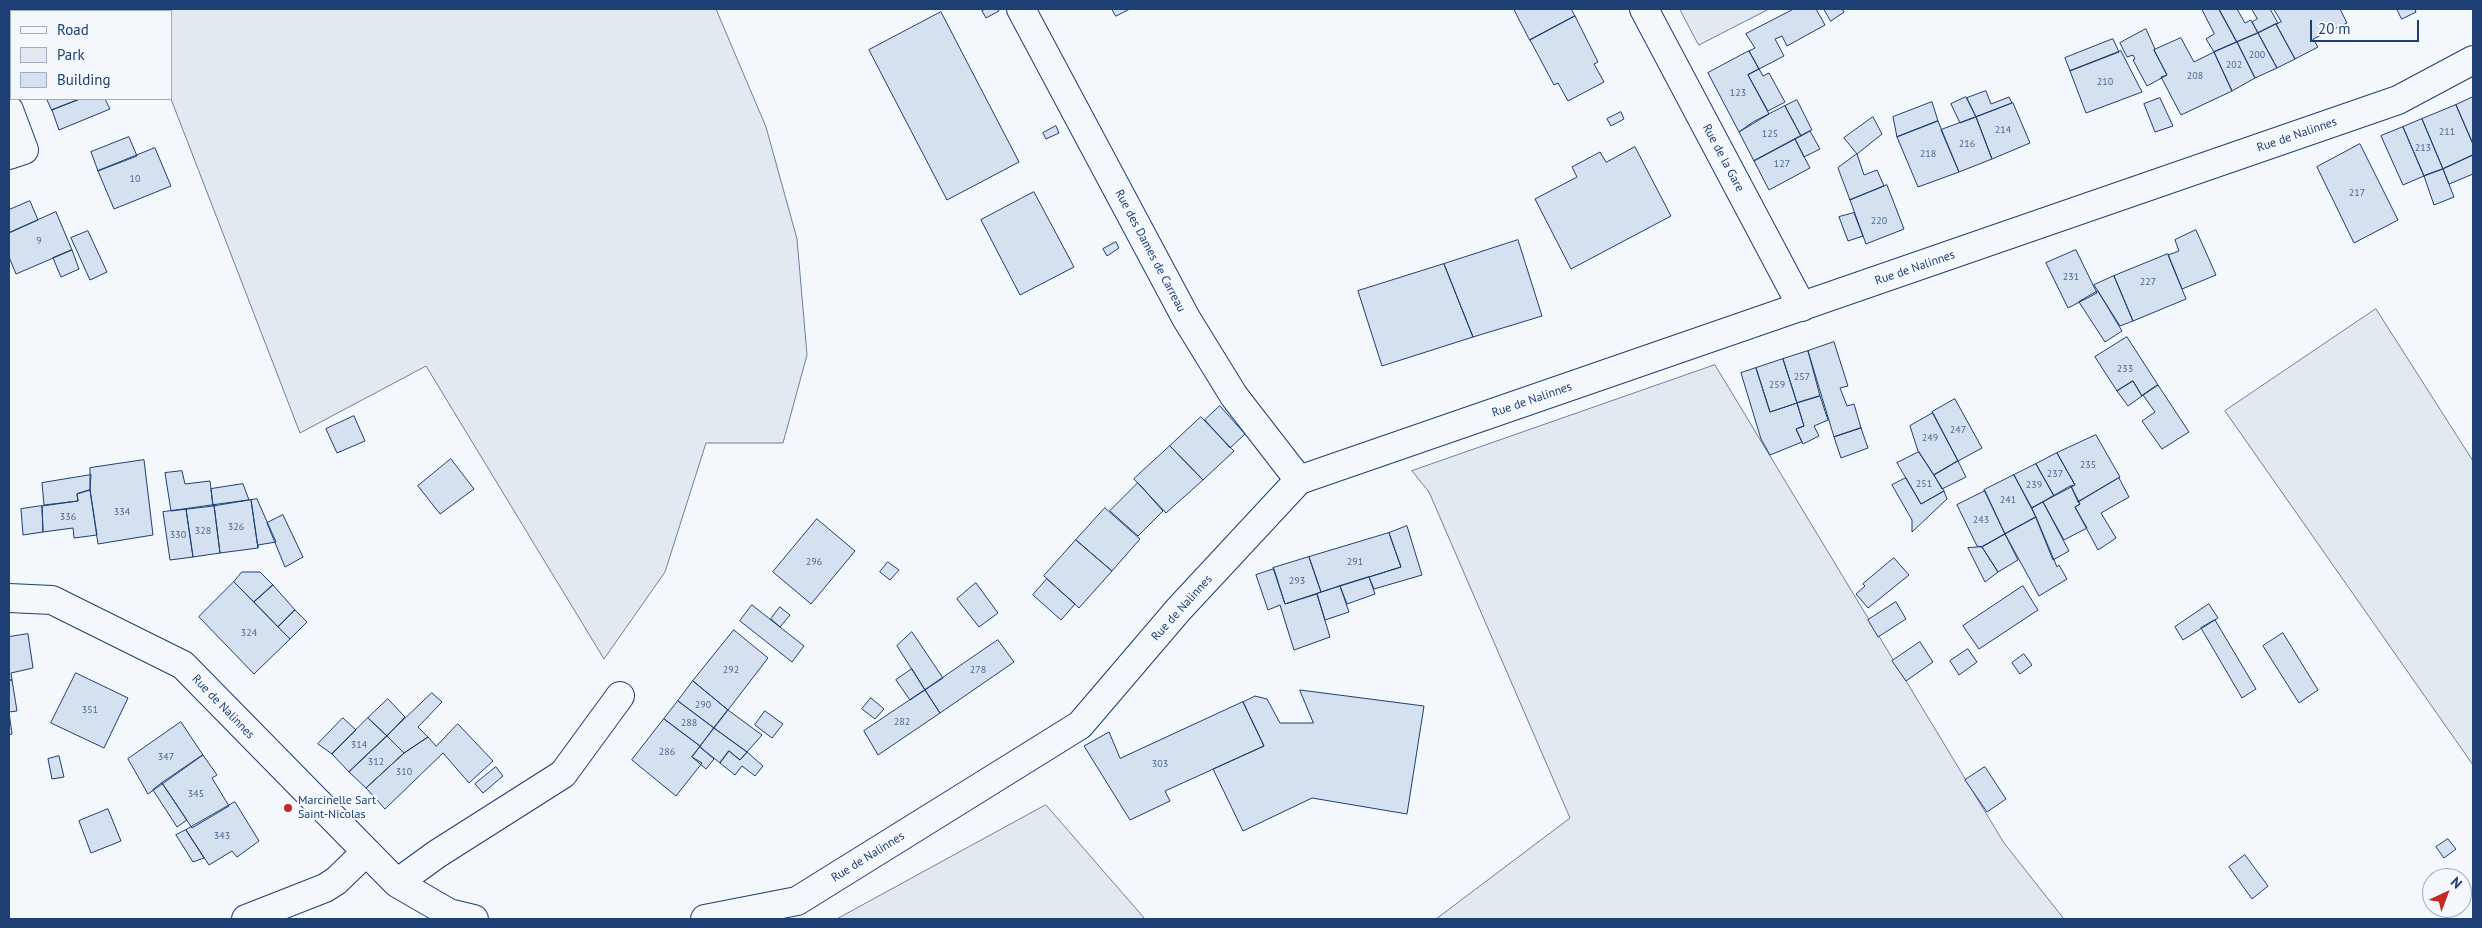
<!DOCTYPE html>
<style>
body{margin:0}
#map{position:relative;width:2482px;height:928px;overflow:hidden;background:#f4f7fb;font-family:"PT Sans",sans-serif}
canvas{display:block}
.frame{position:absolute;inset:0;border:10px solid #1d3f73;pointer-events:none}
.legend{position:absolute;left:10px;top:10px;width:162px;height:90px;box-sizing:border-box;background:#f4f7fb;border:1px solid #9eadc5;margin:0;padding:6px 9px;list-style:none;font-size:15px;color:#1d3f73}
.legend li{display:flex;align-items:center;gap:10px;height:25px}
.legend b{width:25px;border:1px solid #9eadc5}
.north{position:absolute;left:2422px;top:868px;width:50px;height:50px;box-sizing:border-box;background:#f4f7fb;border:1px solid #9eadc5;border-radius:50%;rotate:43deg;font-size:14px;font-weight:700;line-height:20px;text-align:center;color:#1d3f73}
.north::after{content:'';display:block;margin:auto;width:18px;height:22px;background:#c62828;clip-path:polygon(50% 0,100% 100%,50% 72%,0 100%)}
.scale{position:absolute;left:2310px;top:20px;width:109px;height:22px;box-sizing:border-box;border:2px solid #1d3f73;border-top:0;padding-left:6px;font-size:15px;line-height:18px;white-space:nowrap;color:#1d3f73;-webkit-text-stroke:4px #f4f7fb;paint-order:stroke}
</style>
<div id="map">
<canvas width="2482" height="928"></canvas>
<div class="frame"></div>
<ul class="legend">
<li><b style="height:6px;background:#f4f7fb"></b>Road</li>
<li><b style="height:14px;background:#e3e9f0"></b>Park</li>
<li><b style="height:14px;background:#d5e0f0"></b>Building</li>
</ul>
<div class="north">N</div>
<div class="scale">20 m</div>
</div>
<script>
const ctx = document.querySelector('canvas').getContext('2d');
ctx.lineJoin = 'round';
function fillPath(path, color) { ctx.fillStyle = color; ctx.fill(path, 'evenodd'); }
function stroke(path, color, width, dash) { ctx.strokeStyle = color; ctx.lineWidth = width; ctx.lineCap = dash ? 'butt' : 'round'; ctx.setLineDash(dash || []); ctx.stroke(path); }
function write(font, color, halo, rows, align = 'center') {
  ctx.font = font + ' "PT Sans",sans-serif'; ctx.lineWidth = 4; ctx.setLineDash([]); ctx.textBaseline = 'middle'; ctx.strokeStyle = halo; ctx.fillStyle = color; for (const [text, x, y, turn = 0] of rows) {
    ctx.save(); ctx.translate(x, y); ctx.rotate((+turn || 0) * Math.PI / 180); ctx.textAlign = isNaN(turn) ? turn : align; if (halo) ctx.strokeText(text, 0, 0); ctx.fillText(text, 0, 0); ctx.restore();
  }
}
const green = new Path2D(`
 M136 9H716L766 127 797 239 807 355 783 443H706L665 572 604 659 426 366 300 433 171 99V11H137Z
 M1680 9H1769L1699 45Z
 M2376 309 2473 461V765L2225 411Z
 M1715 365 2004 843 2064 919H1436L1570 818 1429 492 1412 471Z
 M1046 805 1145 919H837Z`);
const building = new Path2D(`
 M9 9H35L29 11H11V14Z
 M986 9H998L999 11 986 18 982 11Z
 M1112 9H1130L1116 16Z
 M1514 9H1571L1575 16 1530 40Z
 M1794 9H1816L1825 25 1787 46 1782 36 1775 39 1784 56 1759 69 1749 51 1755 48 1746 34Z
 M1824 9H1842L1844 12 1831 21Z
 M2202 9H2219L2237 42 2214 52 2206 39 2214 34Z
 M2219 9H2237L2245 23 2251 20 2258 33 2237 42Z
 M2252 9H2270L2278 23 2258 33 2252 22 2257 19Z
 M2274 9H2340L2347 23 2313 39 2318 47 2295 59 2276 24 2281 22Z
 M2397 9H2415L2416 12 2402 19Z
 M941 12 1019 162 947 200 869 50Z
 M1575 16 1598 62 1594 64 1604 82 1568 101 1558 83 1554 85 1530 40Z
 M2276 24 2295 59 2277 68 2258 33Z
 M2146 29 2155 49 2154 50 2167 75 2147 86 2133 60 2135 59 2133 55 2127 57 2120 43Z
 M2258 33 2277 68 2255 78 2237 42Z
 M2181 38 2194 62 2214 52 2232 91 2181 115 2161 77 2167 75 2154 50Z
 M2113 39 2119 52 2070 71 2065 58Z
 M2237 42 2255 78 2232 91 2214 52Z
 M1749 51 1759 69 1748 75 1769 114 1739 132 1708 73Z
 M2121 51 2142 92 2086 113 2070 71Z
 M1759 69 1763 76 1769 73 1785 102 1768 111 1748 75Z
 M1986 91 1991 104 2009 97 2012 103 1976 117 1967 98Z
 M1966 97 1976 117 1960 123 1951 104Z
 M2473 97V144L2456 105Z
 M2160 98 2173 126 2155 132 2144 104Z
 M47 99H80L52 110Z
 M80 99H105L110 109 59 130 52 110Z
 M1797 100 1812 130 1801 136 1785 106Z
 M1932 102 1938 121 1897 137 1893 117Z
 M2013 103 2030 143 1992 159 1976 117Z
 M2456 105 2473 144V155L2443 169 2422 119Z
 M1785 106 1801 136 1754 161 1739 132 1753 122Z
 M1621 112 1624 119 1611 126 1607 119Z
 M1873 117 1882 134 1857 154 1844 138Z
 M1976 117 1992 159 1959 172 1941 130Z
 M2422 119 2443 169 2424 176 2403 127Z
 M1938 121 1959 172 1918 187 1897 137Z
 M1056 126 1059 133 1046 139 1043 133Z
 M2403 127 2424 176 2403 185 2381 136Z
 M1810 131 1820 149 1804 157 1795 139Z
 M129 137 137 156 98 171 91 152Z
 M1795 139 1810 168 1769 190 1754 161Z
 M2360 144 2398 220 2354 243 2317 167Z
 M1635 147 1671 216 1571 269 1535 199 1577 177 1572 167 1600 152 1606 162Z
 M155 148 171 186 114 209 98 171Z
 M1857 154 1864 175 1877 170 1884 186 1850 200 1838 168Z
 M2473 155V174L2449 184 2443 169Z
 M2443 169 2454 197 2434 205 2424 176Z
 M1887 185 1904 229 1866 244 1850 200Z
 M1034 192 1074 267 1020 295 981 220Z
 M30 201 38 220 9 233V210Z
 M56 212 72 250 16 274 9 257V233Z
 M1854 213 1863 236 1848 241 1839 217Z
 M2196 230 2216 275 2182 289 2168 255 2179 251 2175 240Z
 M88 231 107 272 90 280 71 238Z
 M1518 240 1542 316 1473 337 1444 264Z
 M1116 242 1119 248 1107 256 1103 249Z
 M72 250 79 269 61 277 53 258Z
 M2076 250 2097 293 2068 308 2046 263Z
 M2168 254 2186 299 2133 321 2114 276Z
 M1444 264 1473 337 1382 366 1358 291Z
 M2114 276 2133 321 2120 326 2094 285Z
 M2098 291 2122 331 2105 342 2079 302Z
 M2127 337 2158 385 2142 396 2133 381 2117 391 2095 357Z
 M1834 342 1848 386 1840 388 1847 406 1854 404 1861 428 1834 437 1808 351Z
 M1808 351 1820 396 1797 403 1783 359Z
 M1783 359 1797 403 1770 412 1756 368Z
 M1756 368 1770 412 1797 403 1804 426 1796 429 1802 442 1770 455 1761 439 1741 373Z
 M2133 381 2142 396 2128 406 2117 391Z
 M2158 385 2189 432 2162 449 2142 421 2155 412 2143 395Z
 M1820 396 1828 420 1814 426 1819 436 1803 444 1796 429 1804 426 1797 403Z
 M1955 399 1982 448 1958 461 1932 412Z
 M1220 406 1245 434 1230 448 1205 420Z
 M1933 413 1958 461 1934 475 1918 451 1910 426Z
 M354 416 365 441 337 453 326 429Z
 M1201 417 1234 451 1203 480 1170 446Z
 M1861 428 1868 448 1841 458 1834 437Z
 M2096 435 2120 477 2078 502 2071 486 2075 485 2057 453Z
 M1170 446 1203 480 1166 513 1134 479Z
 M1919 452 1944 491 1921 504 1897 463Z
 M2057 453 2075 485 2054 496 2036 464Z
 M451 459 474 489 440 514 418 486Z
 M144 460 153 535 98 544 90 490V468Z
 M1958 461 1966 477 1942 489 1934 475Z
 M2036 464 2054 496 2032 508 2014 475Z
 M182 471 185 484 210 481 213 506 171 511 165 473Z
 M91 475 90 490 77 494 78 501 44 505 42 483Z
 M2014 475 2036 517 2005 534 1984 490Z
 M1906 478 1921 504 1944 491 1947 499 1912 532V520L1892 485Z
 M2119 478 2129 497 2101 513 2116 538 2098 550 2075 507 2080 504 2078 502Z
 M1138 483 1163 511 1138 536 1110 511Z
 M243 484 249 500 213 506 211 489Z
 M2071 486 2080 504 2075 507 2087 528 2064 540 2043 502Z
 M90 490 97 535 74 538 73 528 43 532 42 506 78 501 77 494Z
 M1985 491 2005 534 1982 547 1977 546 1957 505Z
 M257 499 276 542 258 545V548L251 500Z
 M251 500 258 548 220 553 214 505Z
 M2043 502 2069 551 2053 560 2032 508Z
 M214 505 220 553 193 557 186 509Z
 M42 506 43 532 23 535 21 509Z
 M1105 508 1140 539 1112 571 1076 540Z
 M186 509 193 557 170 560 163 512Z
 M283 515 303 557 285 567 267 523Z
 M2036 517 2057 567 2059 565 2067 579 2039 596 2005 534Z
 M817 519 855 551 811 604 773 572Z
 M1407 526 1422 575 1374 589 1369 577 1401 567 1389 533Z
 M1389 533 1401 567 1321 592 1309 557Z
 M2005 534 2018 560 1998 572 1982 547Z
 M1076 540 1112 571 1079 608 1044 576Z
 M1982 547 1998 572 1985 582 1968 548Z
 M1309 557 1321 592 1285 604 1273 568Z
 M1894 558 1909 575 1868 608 1856 594 1865 586 1863 584Z
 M888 562 899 570 890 580 880 572Z
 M1274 569 1285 604 1317 594 1330 637 1294 650 1280 605 1268 610 1256 575Z
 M242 572H260L273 585 254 602 234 582Z
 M1369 577 1375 594 1347 604 1340 586Z
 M1047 579 1075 604 1061 620 1033 595Z
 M234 582 290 639 254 674 199 617Z
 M976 583 998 613 979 627 957 599Z
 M273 585 295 610 278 627 254 602Z
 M1340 586 1349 612 1325 620 1317 594Z
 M2023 586 2038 610 1979 649 1963 626Z
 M1896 602 1906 619 1878 637 1868 620Z
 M2209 604 2218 618 2183 640 2175 627Z
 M752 605 804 646 792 662 740 621Z
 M780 607 790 615 780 627 771 619Z
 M295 610 307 622 290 639 278 627Z
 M2215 620 2256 689 2242 698 2201 628Z
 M734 630 768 658 728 710 693 681Z
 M912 632 943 678 925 690 897 646Z
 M2283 633 2318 690 2299 703 2263 646Z
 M28 634 33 668 11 673 12 680H9V637Z
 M998 640 1014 662 940 713 925 690Z
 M1920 642 1933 662 1906 681 1892 661Z
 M1968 649 1977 662 1959 675 1950 661Z
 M2024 654 2032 665 2020 674 2012 663Z
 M912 669 925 690 910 700 896 680Z
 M76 673 128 698 104 748 51 723Z
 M9 680H12L17 711 9 712Z
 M693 681 728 710 714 728 678 701Z
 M925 690 940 713 878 755 864 731Z
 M1300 690 1424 706 1407 814 1312 798 1243 831 1213 769 1264 746 1243 702 1255 696 1267 699 1280 723H1313Z
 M432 693 442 702 418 727 428 737 404 753 387 736Z
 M871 698 884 709 875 719 862 709Z
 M388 699 405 717 387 736 368 718Z
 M678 701 714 728 700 746 664 719Z
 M1243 702 1264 746 1165 791 1170 801 1130 820 1084 746 1109 732 1120 758Z
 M728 710 762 735 747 752 714 728Z
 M765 711 783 724 772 738 755 725Z
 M9 712 12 734 9 735Z
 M343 718 356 730 332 754 318 744Z
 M368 718 387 736 349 772 332 754Z
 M664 719 700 746 692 757 702 763 676 796 632 760Z
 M181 722 203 755 148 794 128 759Z
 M458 724 493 761 469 783 443 753 385 809 366 788 404 753 428 737 436 746Z
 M714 728 747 752 740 760 729 751 720 763 700 747Z
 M387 736 404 753 366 788 349 772Z
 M700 747 714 759 706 769 692 757Z
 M729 751 740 760 747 752 763 766 755 776 742 766 735 775 720 763Z
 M203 755 217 775 212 778 229 806 192 828 162 783Z
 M59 756 64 777 52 779 48 759Z
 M496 767 503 776 483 793 475 784Z
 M1985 767 2006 799 1987 812 1965 780Z
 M162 783 187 820 177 827 153 790Z
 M235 802 259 841 237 857 232 851 209 865 186 830Z
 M108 809 121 841 91 853 79 821Z
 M186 830 204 858 193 862 176 835Z
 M2448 839 2456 849 2444 858 2436 847Z
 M2245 855 2268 886 2252 899 2229 867Z`);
const minor = new Path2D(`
 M1021 9 1186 318 1234 396 1299 480
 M1644 9 1802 307
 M9 110 24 150 9 155
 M9 598 52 600 183 665 397 883 449 913 474 919
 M397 883 437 854 563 774 620 696
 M246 919 325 888 336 881 365 853
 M705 919 797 901 1080 725 1179 609 1299 480 2398 100 2473 60`);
const markers = [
 [288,808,5,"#c62828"]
];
const numberNames = [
 ["200",2257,55],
 ["202",2234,65],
 ["208",2195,76],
 ["210",2105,82],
 ["123",1738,93],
 ["214",2003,130],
 ["211",2447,132],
 ["125",1770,134],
 ["216",1967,144],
 ["213",2423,148],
 ["218",1928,154],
 ["127",1782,164],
 ["10",135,179],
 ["217",2357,193],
 ["220",1879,221],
 ["9",39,241],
 ["231",2071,277],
 ["227",2148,282],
 ["233",2125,369],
 ["257",1802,377],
 ["259",1777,385],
 ["247",1958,430],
 ["249",1930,438],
 ["235",2088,465],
 ["237",2055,474],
 ["251",1924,484],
 ["239",2034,485],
 ["241",2008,500],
 ["334",122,512],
 ["336",68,517],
 ["243",1981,520],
 ["326",236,527],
 ["328",203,531],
 ["330",178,535],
 ["296",814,562],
 ["291",1355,562],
 ["293",1297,581],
 ["324",249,633],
 ["292",731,670],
 ["278",978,670],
 ["290",703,705],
 ["351",90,710],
 ["282",902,722],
 ["288",689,723],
 ["314",359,745],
 ["286",667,752],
 ["347",166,757],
 ["312",376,762],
 ["303",1160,764],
 ["310",404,772],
 ["345",196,794],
 ["343",222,836]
];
const streetNames = [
 ["Rue de Nalinnes",2297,135,-19],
 ["Rue de la Gare",1723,158,62],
 ["Rue des Dames de Carreau",1150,251,62],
 ["Rue de Nalinnes",1915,268,-19],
 ["Rue de Nalinnes",1532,400,-19],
 ["Rue de Nalinnes",1182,608,-48],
 ["Rue de Nalinnes",223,707,46],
 ["Rue de Nalinnes",868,857,-32]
];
const poiNames = [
 ["Marcinelle Sart",298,801],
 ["Saint-Nicolas",298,815]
];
fillPath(green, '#e3e9f0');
stroke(green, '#687fa3', 1);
fillPath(building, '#d5e0f0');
stroke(building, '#1d3f73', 1);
stroke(minor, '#1d3f73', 30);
stroke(minor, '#f4f7fb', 28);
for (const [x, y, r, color] of markers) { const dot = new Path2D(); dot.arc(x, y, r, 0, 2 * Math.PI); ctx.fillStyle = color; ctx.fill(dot); stroke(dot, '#f4f7fb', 2); }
write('10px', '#4b6792', null, numberNames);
write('12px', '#1d3f73', '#f4f7fb', streetNames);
write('12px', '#1d3f73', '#f4f7fb', poiNames, 'left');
</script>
